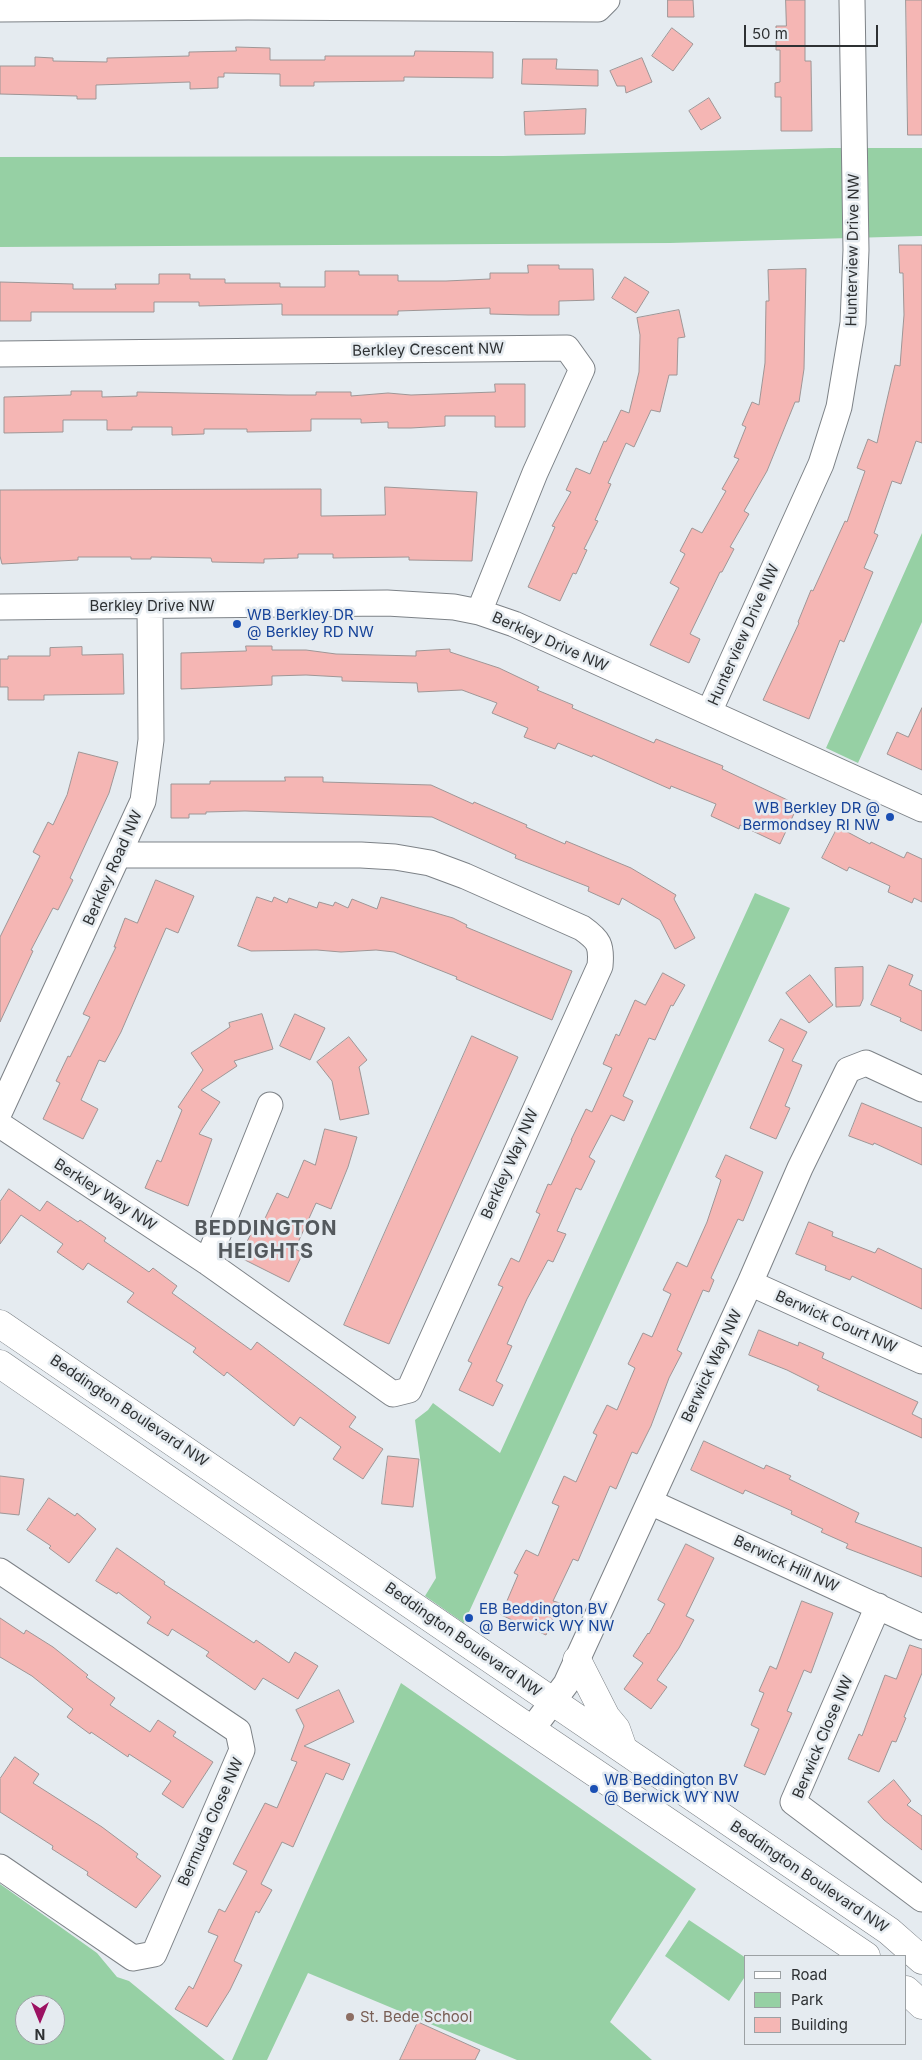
<!DOCTYPE html>
<style>
body{margin:0}
#map{position:relative;width:922px;height:2060px;overflow:hidden;background:#e5ebf0;font-family:Inter,sans-serif}
canvas{display:block}
.legend{position:absolute;left:744px;top:1955px;width:162px;height:90px;box-sizing:border-box;background:#e5ebf0;border:1px solid #9ca1a4;margin:0;padding:6px 9px;list-style:none;font-size:15px;color:#2e3133}
.legend li{display:flex;align-items:center;gap:10px;height:25px}
.legend b{width:25px;border:1px solid #9ca1a4}
.north{position:absolute;left:15px;top:1995px;width:50px;height:50px;box-sizing:border-box;background:#e5ebf0;border:1px solid #9ca1a4;border-radius:50%;rotate:180deg;font-size:14px;font-weight:700;line-height:20px;text-align:center;color:#2e3133}
.north::after{content:'';display:block;margin:auto;width:18px;height:22px;background:#9c1262;clip-path:polygon(50% 0,100% 100%,50% 72%,0 100%)}
.scale{position:absolute;left:744px;top:25px;width:134px;height:22px;box-sizing:border-box;border:2px solid #2e3133;border-top:0;padding-left:6px;font-size:15px;line-height:18px;white-space:nowrap;color:#2e3133;-webkit-text-stroke:4px #e5ebf0;paint-order:stroke}
</style>
<div id="map">
<canvas width="922" height="2060"></canvas>
<ul class="legend">
<li><b style="height:6px;background:#fff"></b>Road</li>
<li><b style="height:14px;background:#96d0a4"></b>Park</li>
<li><b style="height:14px;background:#f5b6b4"></b>Building</li>
</ul>
<div class="north">N</div>
<div class="scale">50 m</div>
</div>
<script>
const ctx = document.querySelector('canvas').getContext('2d');
ctx.lineJoin = 'round';
function fillPath(path, color) { ctx.fillStyle = color; ctx.fill(path, 'evenodd'); }
function stroke(path, color, width, dash) { ctx.strokeStyle = color; ctx.lineWidth = width; ctx.lineCap = dash ? 'butt' : 'round'; ctx.setLineDash(dash || []); ctx.stroke(path); }
function write(font, color, halo, rows, align = 'center') {
  ctx.font = font + ' Inter,sans-serif'; ctx.lineWidth = 5; ctx.setLineDash([]); ctx.textBaseline = 'middle'; ctx.strokeStyle = halo; ctx.fillStyle = color; for (const [text, x, y, turn = 0] of rows) {
    ctx.save(); ctx.translate(x, y); ctx.rotate((+turn || 0) * Math.PI / 180); ctx.textAlign = isNaN(turn) ? turn : align; if (halo) ctx.strokeText(text, 0, 0); ctx.fillText(text, 0, 0); ctx.restore();
  }
}
const green = new Path2D(`
 M832 148H922V236L670 243 0 247V157L503 156Z
 M922 533V622L858 763 826 748Z
 M755 893 790 908 464 1623 425 1596 436 1578 415 1420 428 1410 433 1403 500 1453Z
 M401 1683 696 1889 610 2022 652 2060H517L308 1973 267 2060H232Z
 M0 1884 97 1953 117 1977 129 1981 225 2060H0ZM25 2005H55V2035H25Z
 M689 1920 746 1958V1975L729 2001 665 1956Z`);
const building = new Path2D(`
 M668 0H693L694 17H668Z
 M786 0H805V61H811L812 131H781V97H775V83L780 82V50H776V26H786Z
 M906 0H922V135H908Z
 M672 28 693 44 673 71 652 56Z
 M236 47 270 48V60H325V56H414L415 51 493 52V78L404 77V81L314 82V86H280V74L224 73V77H218V88L190 89V82L96 85V99H77V96L0 94V66H35V57L53 58V61L107 62V58L189 56V52L236 51Z
 M642 58 652 82 626 93 625 86H617L610 71Z
 M523 59H557L556 69 598 70V86L522 84Z
 M709 98 721 118 701 130 689 111Z
 M586 109 585 134 525 135 524 112Z
 M899 245H922V443L916 441 901 484 892 481 874 533 878 535 864 568 873 572 844 642 840 640 809 719 763 700 799 623 798 622 811 590 813 591 845 521 847 522 865 471 857 468 868 439 877 443 895 365 900 366 904 315 903 273H900Z
 M528 265H559V269H593L594 300 559 301V315H528L490 314V308L398 311V315H282V304L199 306V302H154V312H31V321H0V282L73 284V289H116L115 284H159V274H190V279H225V283H280V287H325V271H359V275H398V281H446L490 279V273H528Z
 M806 269 804 369 799 402H795L767 471 744 511 749 514 730 547 734 549 722 572H720L690 634 700 639 689 663 650 645 679 588 670 583 685 554 680 551 692 528 702 533 726 491 722 489 739 459 734 457 746 427 742 425 752 402 759 405 765 363 766 301H769L768 270Z
 M625 277 649 292 636 313 612 298Z
 M679 310 685 337 678 338 677 375H669L660 412 651 410 634 447 626 443 608 483 611 484 595 520 598 521 584 549 587 550 576 574 573 573 560 601 528 587 555 527 552 526 571 492 566 490 576 468 590 474 604 441 606 442 621 410 629 413 639 372 640 335 637 318Z
 M495 384H525V427H495V416H445V426L411 428H388V422L361 423V419H311V431L247 432V429H204V434L172 435V427H132V430H107V420H63V432L4 433V397L71 395V391H102V397L137 396V392L288 395H316V392H351V396L388 393 411 395 495 392Z
 M385 487 477 492 472 561 409 560V557L333 558V554H298V558L264 559V563L212 562 211 558 151 557V559H131V557H78V560L2 564 0 556V490L321 489V516L385 515Z
 M246 646H272V650H306L336 654 416 656V651L450 649V652L499 668 539 687 537 690 573 705 572 708 654 743 656 739 723 766 722 769 798 805 780 844 740 825 739 829 711 816 716 804 671 786 670 789 593 755 592 757 558 743 555 749 524 737 528 728 492 713 497 703 462 690 418 692 417 683 342 681V677L306 675 272 676V685L181 689V653L246 651Z
 M82 647V655L123 654 124 694 44 695V700H8V687H0V659H8V656H50V648Z
 M922 708V770L887 754 897 732 908 737Z
 M79 752 118 762 109 793 70 878 73 880 58 910 53 908 31 950 33 951 0 1022V937L40 856 33 852 48 822 53 825 67 795Z
 M285 777H323V782L431 785 473 804 474 802 527 825 526 827 565 844 566 841 631 868 676 895 674 899 695 938 675 949 660 920 622 898 619 905 588 891 589 887 515 858 516 855 432 817 245 811 206 812V814H189V818H171V784H210V781H285Z
 M838 827 870 844 871 842 904 858 907 852 922 859V902L914 898 912 903 888 892 890 886 849 867 847 871 822 858Z
 M156 880 194 896 178 933 166 928 121 1032 105 1062 99 1060 81 1100 98 1109 83 1139 43 1119 60 1083 56 1081 68 1056 70 1057 90 1017 83 1014 116 947H114L125 918 137 923Z
 M257 897 272 902 274 897 287 903 289 898 317 908 319 902 333 906 335 902 348 908 352 899 377 909 381 897 453 918 467 925 466 927 572 971 552 1020 456 979 457 977 394 952 376 950 341 952 317 950 251 951 238 946Z
 M889 965 913 975 909 985 922 991V1031L900 1021 901 1018 871 1005Z
 M863 967V999L860 1006 836 1007 835 968Z
 M663 973 685 985 673 1006 671 1005 655 1040 649 1038 623 1096 633 1101 624 1121 611 1115 589 1157 595 1161 581 1190 576 1188 557 1231 566 1234 553 1262 548 1260 527 1299 507 1344 512 1346 496 1381 503 1385 493 1406 459 1390 472 1363 468 1361 503 1287 498 1285 511 1258 519 1262 540 1214 536 1212 548 1184 551 1185 572 1140H571L586 1109 592 1112 612 1068 603 1064 616 1034 619 1036 635 1000 645 1005Z
 M810 975 833 1005 809 1023 786 993Z
 M262 1014 273 1049 234 1061 237 1066 201 1090 220 1102 199 1134 212 1139 188 1206 145 1188 157 1160 161 1162 182 1110 178 1107 203 1070 191 1053 230 1027 229 1023Z
 M295 1014 325 1028 310 1060 280 1046Z
 M781 1019 807 1032 792 1061 802 1065 785 1106 790 1108 776 1139 750 1128 784 1049 769 1041Z
 M472 1036 518 1057 389 1344 344 1325Z
 M349 1037 367 1060 359 1067 369 1114 340 1120 332 1081 317 1062Z
 M862 1103 922 1128V1165L874 1143 873 1145 849 1136Z
 M325 1129 357 1137 348 1167 331 1209 316 1203 295 1249 303 1253 289 1282 239 1257 254 1228 259 1231 277 1193 288 1198 304 1160 315 1165Z
 M726 1155 763 1172 743 1221 738 1219 711 1278 714 1280 709 1292 703 1290 677 1350 682 1353 669 1378 651 1426 637 1454 632 1452 616 1489 610 1486 578 1561 573 1559 553 1601 560 1603 546 1635 501 1615 518 1575 514 1573 526 1550 538 1556 559 1506 552 1503 564 1476 576 1482 597 1435 593 1433 607 1405 617 1410 635 1368 628 1364 643 1333 652 1337 671 1294 663 1290 677 1262 687 1267 707 1222 721 1180 716 1177Z
 M9 1189 40 1211 47 1201 78 1222 80 1220 106 1238 104 1241 149 1272 153 1268 177 1286 172 1293 251 1350 257 1342 356 1417 349 1427 383 1449 363 1479 333 1459 341 1447 300 1417 294 1426 227 1372 224 1376 193 1352 196 1348 127 1302 134 1293 88 1263 83 1270 57 1252 63 1244 21 1215 0 1244V1202Z
 M809 1222 833 1232 832 1236 875 1253 878 1248 922 1269V1309L852 1276 850 1280 825 1270 826 1266 796 1254Z
 M759 1330 798 1346 799 1342 824 1353 822 1358 918 1402 912 1414 922 1419V1438L817 1390 819 1386 787 1370 749 1355Z
 M704 1441 764 1469 766 1465 791 1476 789 1479 859 1513 855 1522 922 1548V1577L846 1548 848 1544 821 1532 823 1529 791 1514 792 1511 745 1490 743 1494 691 1470Z
 M388 1456 419 1459 413 1507 382 1504Z
 M0 1476 24 1479 19 1515 0 1513Z
 M49 1498 75 1516 77 1513 96 1529 69 1563 49 1548 51 1546 27 1530Z
 M686 1544 714 1558 686 1616 694 1620 679 1648 657 1680 667 1687 651 1709 624 1689 643 1663 633 1656 648 1633 649 1634 665 1604 658 1600Z
 M117 1548 165 1582 164 1584 254 1643 256 1640 289 1663 295 1652 318 1666 298 1699 263 1678 255 1690 206 1656 209 1652 172 1629 168 1636 147 1623 151 1617 118 1592 117 1594 96 1581Z
 M802 1601 833 1613 811 1673 804 1670 787 1711 792 1713 765 1775 744 1766 759 1729 751 1725 764 1693 759 1691 770 1666 776 1669Z
 M0 1618 24 1634 26 1630 53 1647 88 1675 86 1677 115 1698 110 1705 150 1732 158 1720 176 1732 173 1736 213 1762 183 1808 162 1794 171 1781 129 1754 128 1757 91 1732 90 1734 67 1717 73 1709 32 1676 0 1657Z
 M910 1645 922 1649V1673L904 1717 906 1718 896 1742 892 1741 879 1772 848 1759 859 1734 862 1736 885 1675 896 1679Z
 M339 1690 354 1722 304 1746 350 1764 343 1780 326 1773 293 1847 282 1842 261 1884 272 1890 259 1913 256 1911 234 1961 242 1965 230 1990 207 2027 175 2009 189 1986 193 1989 218 1936 208 1932 219 1909 225 1912 247 1871 233 1864 265 1803 277 1808 297 1762 291 1760 304 1726 296 1710Z
 M15 1757 39 1774 33 1783 102 1827 138 1854 136 1857 161 1876 136 1908 87 1875 88 1872 52 1849 53 1846 0 1812V1779Z
 M894 1780 911 1801 907 1805 922 1816V1850L884 1820 868 1802Z
 M418 2022 480 2050 475 2060H400Z`);
const minor = new Path2D(`
 M0 9 248 7 598 9 607 0
 M0 354 567 348 582 369 535 473 479 612
 M0 607 387 603 454 607 479 612 514 624 922 809
 M709 712 821 464 839 407 853 323 856 250 852 0
 M0 1111 143 801 151 740 150 607
 M0 1125 207 1262 393 1394 409 1390 600 966C602 945 599 940 582 928L465 876 430 863 395 857 361 855H119
 M207 1262 270 1105
 M750 1283 922 1361
 M650 1502 922 1627
 M0 1571 238 1731 242 1750 154 1954 133 1958 0 1867
 M878 1606 793 1802 922 1899
 M532 1729 566 1684 750 1283 800 1168 848 1070 866 1063 922 1089`);
const major = new Path2D(`
 M0 1324 889 1931 922 1960
 M0 1364 511 1716 866 1956
 M577 1660 606 1717 616 1729 622 1746
 M906 1990 922 2005`);
const markers = [
 [237,624,5,"#1a4fb4"],
 [890,817,5,"#1a4fb4"],
 [469,1618,5,"#1a4fb4"],
 [594,1789,5,"#1a4fb4"],
 [350,2017,5,"#8d6e63"]
];
const streetNames = [
 ["Hunterview Drive NW",853,250,-89],
 ["Berkley Crescent NW",428,350,-1],
 ["Berkley Drive NW",152,606],
 ["Hunterview Drive NW",744,635,-66],
 ["Berkley Drive NW",550,642,24],
 ["Berkley Road NW",113,868,-66],
 ["Berkley Way NW",510,1164,-66],
 ["Berkley Way NW",105,1195,33],
 ["Berwick Court NW",836,1322,24],
 ["Berwick Way NW",712,1366,-65],
 ["Beddington Boulevard NW",129,1411,34],
 ["Berwick Hill NW",786,1564,25],
 ["Beddington Boulevard NW",463,1640,35],
 ["Berwick Close NW",823,1737,-67],
 ["Bermuda Close NW",211,1822,-66],
 ["Beddington Boulevard NW",809,1877,34]
];
const transitNames = [
 ["WB Berkley DR",247,615],
 ["@ Berkley RD NW",247,632],
 ["WB Berkley DR @",880,808,"right"],
 ["Bermondsey RI NW",880,825,"right"],
 ["EB Beddington BV",479,1609],
 ["@ Berwick WY NW",479,1626],
 ["WB Beddington BV",604,1780],
 ["@ Berwick WY NW",604,1797]
];
const educationNames = [
 ["St. Bede School",360,2017]
];
const districtNames = [
 ["BEDDINGTON",266,1229],
 ["HEIGHTS",266,1252]
];
fillPath(green, '#96d0a4');
fillPath(building, '#f5b6b4');
stroke(building, '#9e9696', 1);
stroke(minor, '#7d8287', 27);
stroke(major, '#7d8287', 29);
stroke(minor, '#fff', 25);
stroke(major, '#fff', 28);
for (const [x, y, r, color] of markers) { const dot = new Path2D(); dot.arc(x, y, r, 0, 2 * Math.PI); ctx.fillStyle = color; ctx.fill(dot); stroke(dot, '#e5ebf0', 2); }
write('15px', '#2e3133', '#e5ebf0', streetNames);
write('15px', '#164399', '#e5ebf0', transitNames, 'left');
write('15px', '#785e54', '#e5ebf0', educationNames, 'left');
ctx.letterSpacing = '1px';
write('bold 20px', '#54595d', '#e5ebf0', districtNames);
ctx.letterSpacing = '0px';
</script>
